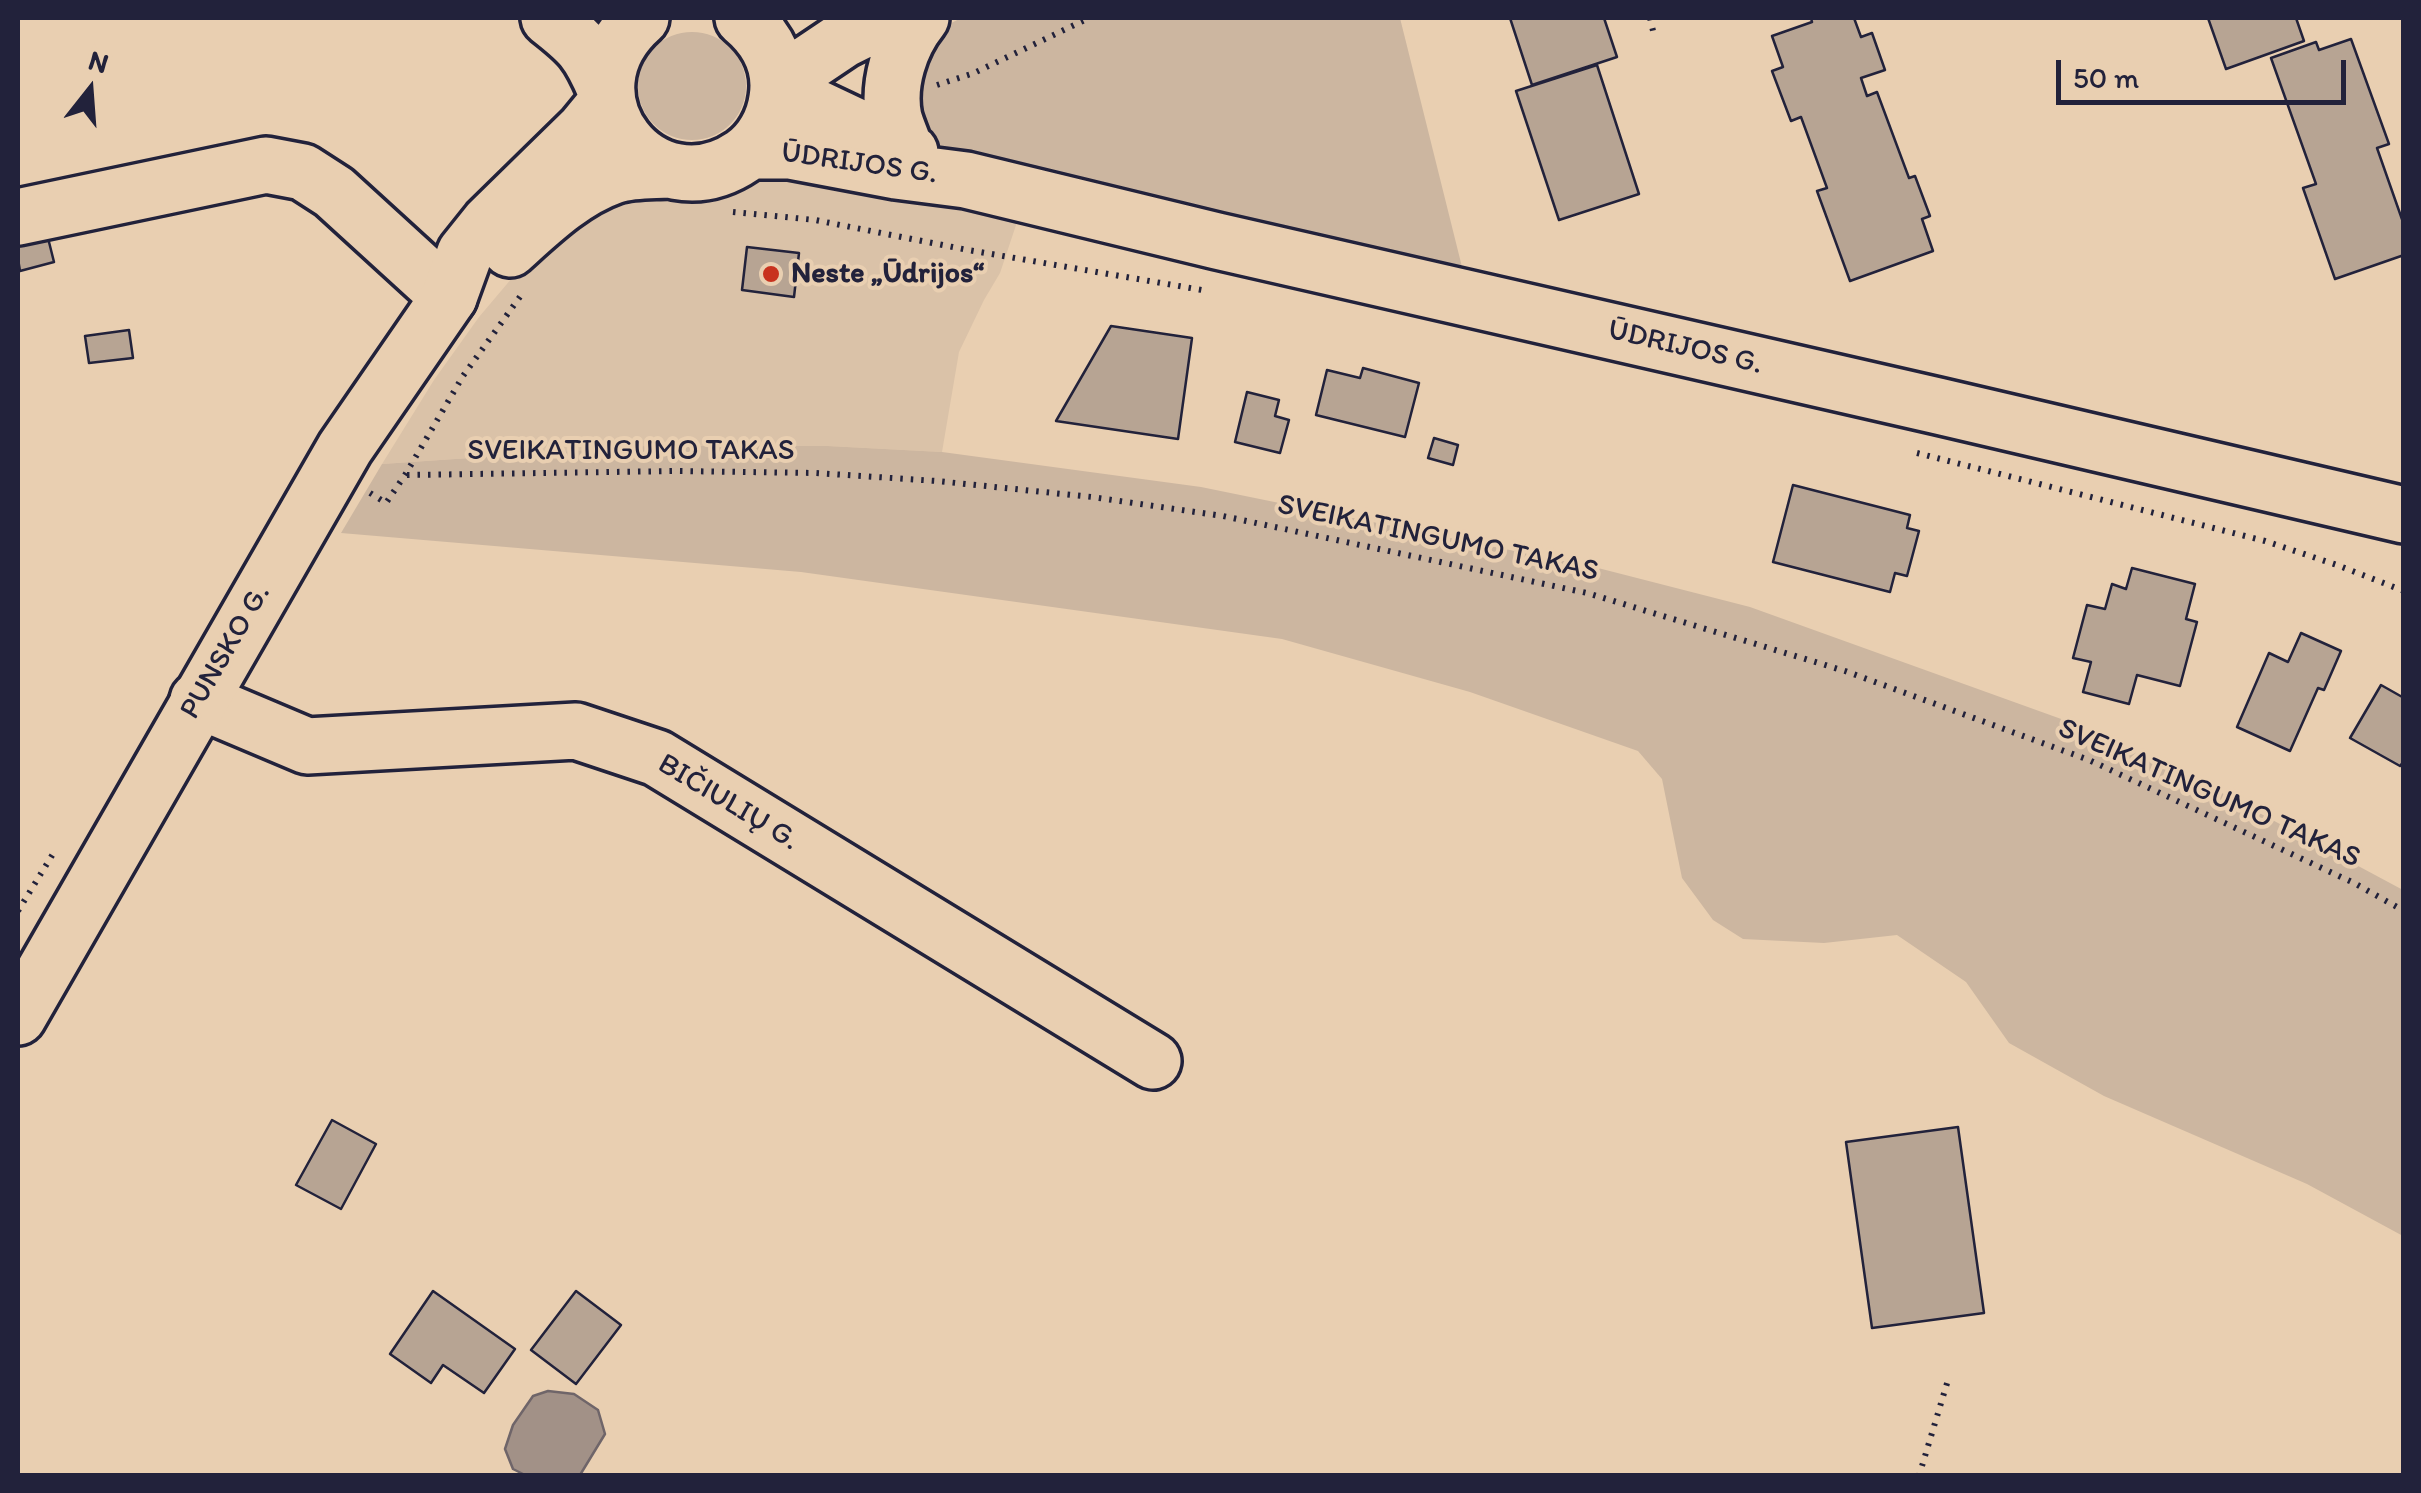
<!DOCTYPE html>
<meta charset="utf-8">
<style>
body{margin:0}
#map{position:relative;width:2421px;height:1493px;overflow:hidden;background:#e9cfb1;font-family:Itim,sans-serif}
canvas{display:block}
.frame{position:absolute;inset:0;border:20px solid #22223b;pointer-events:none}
.north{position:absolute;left:40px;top:40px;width:100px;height:100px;-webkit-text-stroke:8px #e9cfb1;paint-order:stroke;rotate:17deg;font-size:28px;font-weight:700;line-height:40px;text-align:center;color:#22223b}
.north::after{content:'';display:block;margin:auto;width:35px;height:45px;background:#22223b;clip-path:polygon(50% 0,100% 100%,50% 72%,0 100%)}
.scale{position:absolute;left:2056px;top:60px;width:290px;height:45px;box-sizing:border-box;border:5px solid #22223b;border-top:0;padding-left:12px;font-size:30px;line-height:35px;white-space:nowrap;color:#22223b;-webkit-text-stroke:8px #e9cfb1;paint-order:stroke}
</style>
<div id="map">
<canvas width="2421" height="1493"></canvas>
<div class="frame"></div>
<div class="north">N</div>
<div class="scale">50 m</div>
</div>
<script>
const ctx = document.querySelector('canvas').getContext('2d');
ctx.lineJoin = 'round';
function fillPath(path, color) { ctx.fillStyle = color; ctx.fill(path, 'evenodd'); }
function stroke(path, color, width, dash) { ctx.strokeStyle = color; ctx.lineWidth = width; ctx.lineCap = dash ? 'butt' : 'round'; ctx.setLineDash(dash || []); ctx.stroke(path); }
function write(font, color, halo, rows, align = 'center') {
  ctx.font = font + ' Itim,sans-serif'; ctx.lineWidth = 8; ctx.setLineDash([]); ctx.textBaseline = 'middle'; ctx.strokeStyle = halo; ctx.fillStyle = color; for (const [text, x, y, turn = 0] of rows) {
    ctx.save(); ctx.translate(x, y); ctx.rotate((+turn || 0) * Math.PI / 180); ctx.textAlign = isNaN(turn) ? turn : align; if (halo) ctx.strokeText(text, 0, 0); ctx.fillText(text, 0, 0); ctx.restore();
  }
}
const built = new Path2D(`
 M778 172 1020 213 1000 273 984 300 959 352 942 452 828 446H645L382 464 434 380 479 317 512 278 551 239 588 211 635 194 692 201 713 199 736 192Z`);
const green = new Path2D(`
 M961 18H1400L1464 275 1030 175 937 145 921 121 916 61 938 30Z
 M638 86a54 54 0 1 1 108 0a54 54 0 1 1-108 0Z
 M645 446H828L942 452 1201 487 1598 568 1750 607 2064 720 2209 786 2403 890V1236L2307 1184 2104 1096 2009 1043 1966 982 1897 935 1824 943 1743 939 1713 920 1682 878 1662 779 1638 751 1470 692 1282 639 801 572 341 533 382 464Z`);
const water = new Path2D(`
 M548 1391 574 1394 598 1410 605 1434 580 1475H525L513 1469 505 1449 513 1425 533 1396Z`);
const building = new Path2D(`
 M1510 18H1604L1617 57 1532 85Z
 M1811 18H1854L1861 37 1872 33 1885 70 1861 78 1867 96 1877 92 1909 178 1915 176 1930 216 1922 219 1933 251 1850 281 1817 191 1827 188 1801 117 1791 121 1772 71 1783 67 1772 36 1812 22Z
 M2208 18H2296L2304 41 2226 69Z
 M2351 39 2389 144 2377 148 2404 225V255L2335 279 2303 188 2316 184 2271 58 2316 42 2319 50Z
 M1597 65 1639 194 1559 220 1516 91Z
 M31 233 34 242 48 238 54 262 20 271 18 259V237Z
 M747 247 799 253 794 297 742 290Z
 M1111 326 1192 338 1178 439 1056 421Z
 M129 330 133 358 89 363 85 336Z
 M1363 368 1419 383 1405 437 1316 415 1327 370 1360 378Z
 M1247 392 1279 400 1275 416 1289 420 1280 453 1235 442Z
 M1434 438 1458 445 1453 465 1428 458Z
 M1793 485 1910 515 1907 528 1919 531 1907 576 1895 573 1890 592 1773 562Z
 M2132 568 2195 584 2186 619 2197 622 2180 686 2137 675 2129 704 2083 692 2091 662 2073 658 2087 605 2105 609 2112 584 2126 589Z
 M2301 633 2341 651 2324 690 2318 688 2290 751 2237 727 2269 653 2288 662Z
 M2381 685 2404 698V761L2400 766 2350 738Z
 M332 1120 376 1144 341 1209 296 1185Z
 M1958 1127 1984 1313 1872 1328 1846 1142Z
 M433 1291 515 1349 484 1393 443 1365 431 1383 390 1354Z
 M576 1291 621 1325 576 1384 531 1350Z`);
const path = new Path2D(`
 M1650 18 1654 35
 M937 85 974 73 1089 18
 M733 212 815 220 968 250 1208 291
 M1917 453 2265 541 2337 565 2404 591
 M407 475 677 471 816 473 937 481 1092 497 1223 516 1587 593 1845 671 2089 760 2354 883 2404 911
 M370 493 386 503 405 475 463 376 522 294
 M18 911 56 849
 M1919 1476 1948 1380`);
const minor = new Path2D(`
 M18 217 266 165 303 172 334 192 449 297
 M198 700 307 746 576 731 657 758 1153 1061`);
const major = new Path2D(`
 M549 18C581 43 589 51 605 89
 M641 18C553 96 652 218 743 156 762 143 774 121 777 98 782 66 767 38 743 18
 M779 83 843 40 887 18
 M779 90 910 152
 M905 149C902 139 897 129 894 118 887 84 900 44 921 18
 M751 151H790L896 171 966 180 1217 241 1938 406 2404 515
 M510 249C541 221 573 190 613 176 630 170 650 171 668 170
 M18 1017 345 448 449 297 465 253 489 223 584 130 607 102`);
const markers = [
 [771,274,10,"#c8321e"]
];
const streetNames = [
 ["ŪDRIJOS G.",859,164,8],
 ["ŪDRIJOS G.",1685,348,13],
 ["SVEIKATINGUMO TAKAS",631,451],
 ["SVEIKATINGUMO TAKAS",1438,539,12],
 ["PUNSKO G.",226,652,-60],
 ["SVEIKATINGUMO TAKAS",2209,794,24],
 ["BIČIULIŲ G.",728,803,31]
];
const poiNames = [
 ["Neste „Ūdrijos“",791,274]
];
fillPath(built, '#dac2a8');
fillPath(green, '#ccb6a0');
fillPath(water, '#a29187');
stroke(water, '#6f6569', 2.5);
fillPath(building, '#b7a493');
stroke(building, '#22223b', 2.5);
stroke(minor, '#22223b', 62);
stroke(major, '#22223b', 62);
stroke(path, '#22223b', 6, [2.5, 8]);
stroke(minor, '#e9cfb1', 55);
stroke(major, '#e9cfb1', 55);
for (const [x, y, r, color] of markers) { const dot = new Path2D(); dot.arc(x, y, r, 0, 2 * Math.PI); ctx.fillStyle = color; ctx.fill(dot); stroke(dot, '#e9cfb1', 4); }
write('30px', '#22223b', '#e9cfb1', streetNames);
write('bold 30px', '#22223b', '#e9cfb1', poiNames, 'left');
</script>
